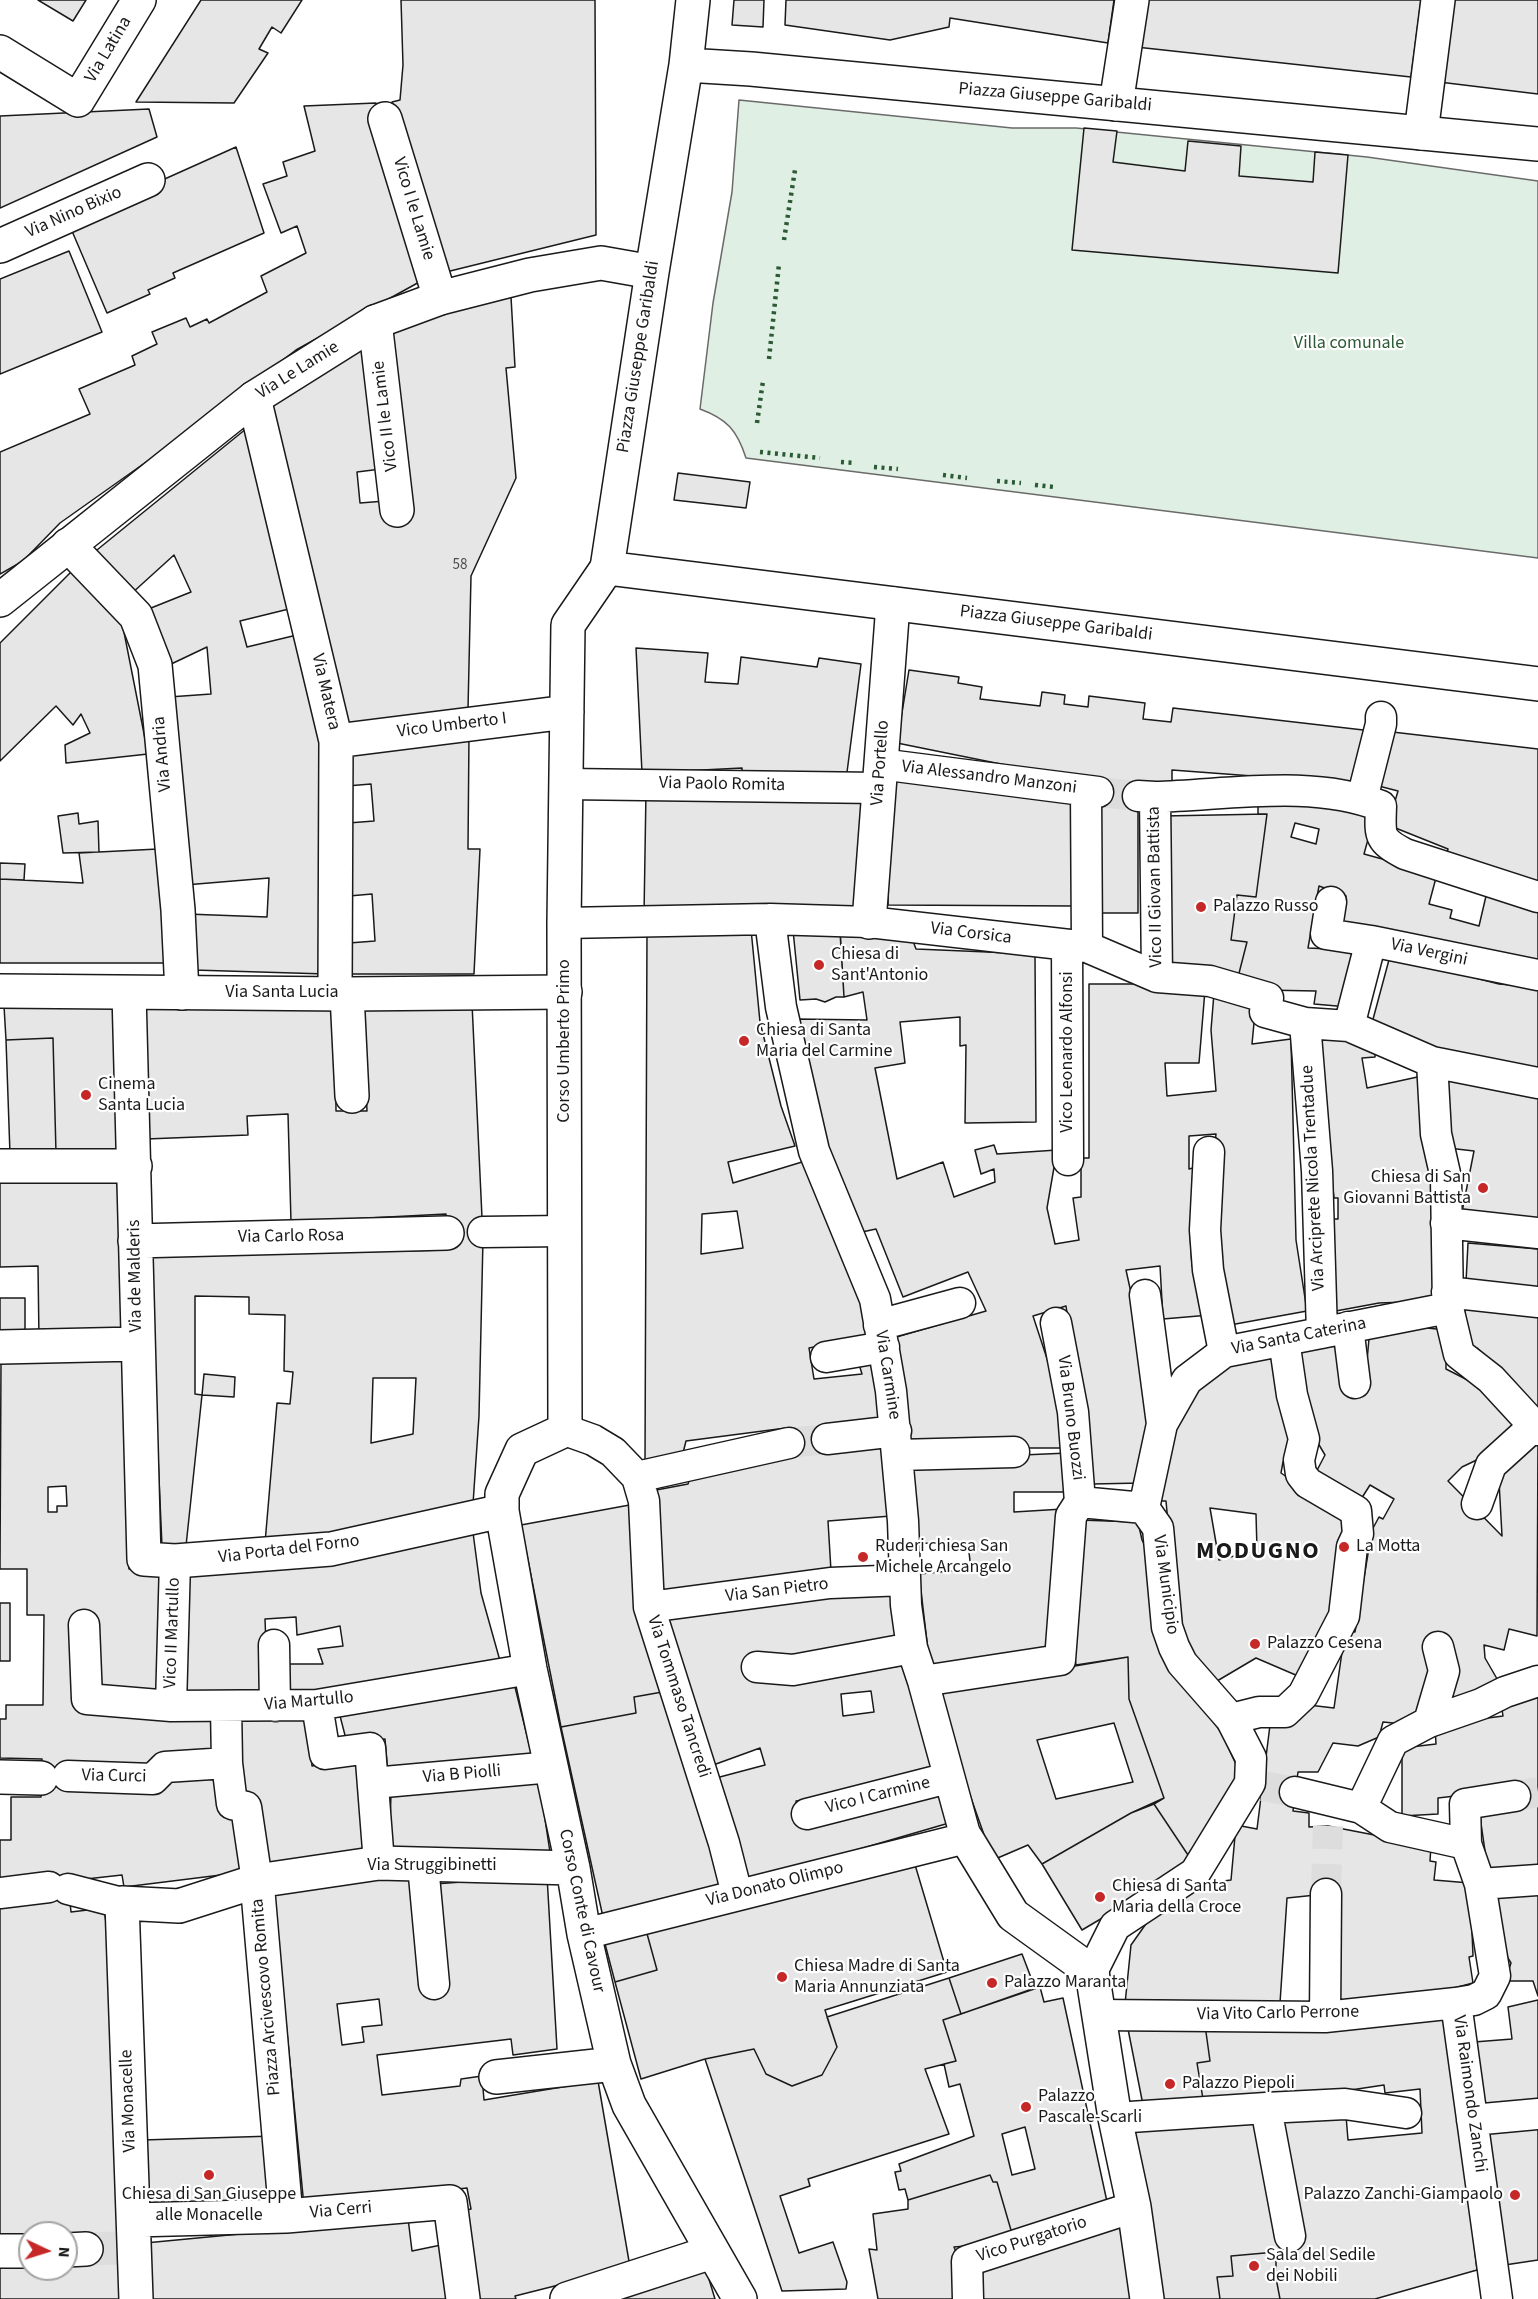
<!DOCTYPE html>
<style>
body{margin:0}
#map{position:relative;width:1538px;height:2299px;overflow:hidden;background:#fff;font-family:"Source Sans 3",sans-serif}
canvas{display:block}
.north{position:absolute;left:18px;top:2221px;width:60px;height:60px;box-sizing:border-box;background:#fff;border:2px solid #a3a3a3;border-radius:50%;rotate:94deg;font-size:16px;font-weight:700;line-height:24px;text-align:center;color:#1a1a1a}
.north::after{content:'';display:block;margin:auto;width:21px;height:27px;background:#c62828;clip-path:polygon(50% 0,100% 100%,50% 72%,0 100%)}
</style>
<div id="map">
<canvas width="1538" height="2299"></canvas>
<div class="north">N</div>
</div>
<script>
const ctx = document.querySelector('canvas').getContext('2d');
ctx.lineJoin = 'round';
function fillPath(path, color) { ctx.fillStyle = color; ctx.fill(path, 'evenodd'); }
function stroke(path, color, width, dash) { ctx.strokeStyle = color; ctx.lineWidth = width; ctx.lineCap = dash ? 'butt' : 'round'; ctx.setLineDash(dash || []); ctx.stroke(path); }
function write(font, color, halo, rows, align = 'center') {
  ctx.font = font + ' "Source Sans 3",sans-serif'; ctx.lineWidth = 4.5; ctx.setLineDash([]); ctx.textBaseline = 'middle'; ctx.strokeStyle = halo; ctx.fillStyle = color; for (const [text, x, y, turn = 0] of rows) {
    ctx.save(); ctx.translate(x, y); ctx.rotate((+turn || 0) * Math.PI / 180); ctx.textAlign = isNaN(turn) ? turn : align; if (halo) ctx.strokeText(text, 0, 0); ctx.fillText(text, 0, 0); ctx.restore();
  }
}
const green = new Path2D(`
 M739 100 1012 128H1076L1367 157 1538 181V558L746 458C737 430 727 419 700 409L713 303 732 192Z`);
const building = new Path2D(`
 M38 0H86L73 21Z
 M201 0H302L281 33 272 27 259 49 268 53 234 103 136 102Z
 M401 0H595L596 235 438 274 392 102 400 100 403 65Z
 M734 0H764L763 27 732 25Z
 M786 0H1114L1108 43 950 18 949 27 890 40 785 25Z
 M1144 0H1421L1411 77 1136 47Z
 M1449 0H1538V94L1439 82Z
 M376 103 423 280 296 350 156 455 60 523 23 561 0 574V452L90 414 79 389 135 365 132 356 157 344 152 332 186 318 190 327 207 319 209 323 267 292 261 276 306 253 297 226 281 233 263 184 287 176 283 162 315 151 304 106Z
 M149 109 157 137 0 208V116Z
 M1084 128 1117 131 1113 162 1185 171 1188 141 1241 146 1239 176 1313 182 1315 152 1348 155 1338 273 1072 250Z
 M236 147 264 233 173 273 175 278 148 290 150 294 107 313 66 217 158 182Z
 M69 251 102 332 0 374V279Z
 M511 297 515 367 506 368 516 478 471 576 468 709 338 727 269 407 367 339 381 469 357 472 360 503 385 501 389 329 449 306Z
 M252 424 297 607 240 621 247 647 301 634 326 766V974L193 970 187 914 267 917 269 878 185 885 169 697 211 694 207 647 167 666 146 610 191 592 174 555 131 594 92 554Z
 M678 473 750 482 746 508 674 500Z
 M73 570 122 622 148 754 66 763 65 745 90 733 81 714 73 725 56 706 0 761V643Z
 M636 648 708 653 705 682 738 684 741 657 817 667 819 658 861 664 846 780 742 775V768L642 773Z
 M909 670 959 677 958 683 982 687 980 699 1040 706 1042 692 1065 695 1064 704 1088 707 1089 696 1145 703 1143 719 1171 722 1173 708 1372 731 1360 784 1172 770V785L1138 782V913H1094L1099 780 1050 774 897 743Z
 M1384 731 1538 749V887L1445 860 1448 849 1388 825 1398 791 1371 784Z
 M469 734 468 849H480L474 974H351L349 943 375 941 372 894 349 896 348 823 374 821 371 784 347 786V747Z
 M890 772 1073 793 1075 906 888 905Z
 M646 791 867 803 863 908 644 915Z
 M1258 798 1375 814 1364 854 1437 874 1429 904 1452 910 1450 918 1479 926 1486 896 1538 910V961L1338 926 1346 896 1319 886 1308 948 1353 950 1348 1007 1314 1004 1316 991 1263 990 1237 981 1247 942 1231 940 1237 895 1256 897 1267 814H1258ZM1295 823 1319 829 1316 844 1291 837Z
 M78 813 79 824 98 821 99 852 63 853 58 816Z
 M1267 814 1256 897 1237 895 1231 940 1247 942 1237 981 1169 968 1163 816Z
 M158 849 168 963H0V879L83 883 79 853Z
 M0 863 25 864 24 880 0 879Z
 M840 928 844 997H836L825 1002 816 999 800 1000 793 930Z
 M751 929 760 1022 781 1106 795 1146 728 1162 733 1183 802 1162 851 1262 870 1336 809 1348 814 1379 862 1374 857 1358 875 1354 885 1420 891 1516 828 1521 831 1571 656 1592 651 1491 688 1484 692 1471 789 1443 786 1428 686 1441 682 1457 645 1462 647 930ZM737 1211 743 1248 701 1254 702 1214Z
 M840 932 913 941 916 949 1035 954 1036 1122 965 1123 966 1045 960 1046V1017L900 1022 905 1063 875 1068 897 1179 943 1162 954 1197 995 1182 994 1169 981 1174 975 1150 994 1145 997 1154 1057 1150 1047 1208 1055 1244 1079 1240 1073 1198 1081 1197V1158H1089V984H1143L1205 990 1199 1063H1165L1167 1096 1216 1091 1211 1030 1214 993 1256 1002 1252 1044 1291 1039 1296 1240 1307 1311 1230 1325 1213 1206V1160L1216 1134 1189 1136V1169L1193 1168 1190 1233 1192 1266H1205L1210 1315 1163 1319 1160 1266 1126 1270 1137 1320 1154 1434 1142 1483 1092 1484 1066 1306 1033 1316 1054 1380 1064 1448H910L893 1338 986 1311 968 1272 903 1297 876 1229 862 1232 824 1135 797 1019 867 1020 863 992 844 997Z
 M1390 956 1499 984 1538 987V1076L1446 1058 1372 1023Z
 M362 1003H472L483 1239 479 1416 473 1504 330 1534 265 1543 277 1403 290 1404 293 1372 284 1371 285 1315 249 1314V1297L195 1296V1394L202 1395 186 1546H162L149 1256 447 1250 446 1214 291 1222 288 1114 247 1116 248 1135 146 1139 140 1005 335 1004 336 1111H367ZM373 1378H416L413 1434 371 1443Z
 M114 1005 120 1150 56 1153 53 1038 6 1040 4 1006Z
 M1315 1035 1376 1042 1375 1057 1362 1058 1367 1088 1422 1076 1433 1199 1436 1301 1379 1303 1325 1313 1323 1219H1338V1198H1334Z
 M53 1038 56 1153 10 1154 6 1040Z
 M1441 1075 1538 1092V1225L1462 1212 1474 1151 1448 1148Z
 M117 1175 123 1338 39 1340 38 1266 0 1267V1178Z
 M1468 1243 1538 1249V1292L1466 1282Z
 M0 1298H25V1335L0 1334Z
 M1464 1300 1538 1315V1418L1497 1366 1477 1348 1468 1346Z
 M1408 1326 1446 1330V1369L1497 1395 1522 1422 1485 1456 1462 1467 1448 1481 1502 1536 1498 1463 1538 1439 1537 1636 1509 1629 1504 1650 1484 1645 1485 1658 1500 1684 1448 1704 1434 1662 1413 1725 1383 1722 1379 1737 1358 1746 1333 1743 1318 1772H1298L1293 1811 1309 1813V1827L1328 1826 1431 1846 1430 1861 1436 1862 1434 1880 1470 1883 1473 1956 1469 1957 1473 1983 1412 1999 1332 2007 1326 1894 1287 1898 1280 2003 1125 2004 1131 1945 1160 1904 1186 1886 1231 1880 1236 1825 1257 1829 1270 1725 1300 1704 1334 1708 1345 1631 1355 1632 1372 1530 1379 1517 1383 1519 1394 1499 1370 1485 1358 1504 1313 1478 1325 1455 1315 1438 1287 1346 1344 1331 1364 1393 1370 1328Z
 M1282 1347 1300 1438 1283 1462 1281 1473 1316 1497 1349 1514 1338 1606 1305 1679 1256 1658 1212 1684 1182 1644 1175 1599 1166 1501H1150L1179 1421 1202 1385 1225 1367ZM1210 1508 1256 1514 1257 1550 1219 1560Z
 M125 1357 129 1569 166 1568 168 1692 81 1704 217 1717V1755L152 1758 149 1770 220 1772 239 1809 245 1872 124 1887 122 1875 68 1881 71 1912 104 1908 111 1960 123 2240 66 2242V2233H30V2243L0 2245V1840H11V1797H41L42 1759 0 1758V1719H6V1705H43L44 1615H27V1569H0L1 1361ZM66 1486 67 1506H57V1512H48V1487Z
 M204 1374 235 1377 234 1397 202 1395Z
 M1068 1453 1073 1492H1014V1512L1063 1509 1056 1645 930 1667 919 1574 971 1569 968 1544 916 1543 909 1460Z
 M635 1504 668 1691 634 1697 636 1713 561 1727 521 1525Z
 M1079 1520 1138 1522 1142 1540 1150 1556 1177 1675 1221 1732 1240 1773 1194 1864 1154 1804 1164 1798 1129 1699 1128 1657 1076 1665 1067 1615Z
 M472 1525 481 1593 502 1668 280 1699 278 1664H323L318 1649 343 1646 340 1626 297 1635 296 1617 265 1619 268 1698 180 1697 183 1570Z
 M890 1583 898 1638 813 1654 799 1682 906 1665 937 1773 840 1795 796 1801 800 1827 938 1787 949 1823 743 1883 716 1778 765 1765 760 1748 705 1768 657 1612ZM871 1691 874 1712 843 1716 841 1694Z
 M0 1603H10V1661H0Z
 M1128 1657 1129 1699 1164 1798 1131 1813 1042 1864 1028 1845 993 1860 949 1736 939 1689ZM1114 1723 1133 1782 1056 1799 1037 1740Z
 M514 1683 533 1760 388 1775 385 1739 347 1743 339 1712Z
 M668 1691 733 1885 603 1917 561 1727 636 1713 634 1697Z
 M1538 1695V1873L1489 1878 1479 1810 1515 1789 1438 1798V1814L1402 1816V1748L1436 1744 1435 1725 1503 1716 1501 1703Z
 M306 1711 312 1766 358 1758 368 1855 262 1869 236 1756 235 1717Z
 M539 1779 551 1859 389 1854 391 1794Z
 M1154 1804 1194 1864 1082 1930 1042 1864 1131 1813Z
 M913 1858 947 1972 825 2010 837 2047 822 2075 792 2086 766 2074 754 2049 705 2059 641 2079 615 1982 657 1970 646 1930Z
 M413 1871 434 1884 547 1876 557 2049 513 2055 511 2039 377 2055 382 2095 460 2086 461 2079 482 2076 484 2100 598 2081 630 2267 515 2296 516 2299H477L462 2211 471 2209 467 2188 304 2206 273 1889ZM379 1999 382 2025 362 2027 364 2042 342 2045 337 2004Z
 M1538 1890V1996L1533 1981H1505L1511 1963 1495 1937 1486 1898Z
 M646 1930 657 1970 615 1982 604 1940Z
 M1022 1954 1035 1988 961 2014 949 1978Z
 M949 1978 961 2014 943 2020 956 2061 925 2069 949 2134 808 2179 810 2186 780 2196 799 2253 833 2242 847 2282 846 2289 782 2291 705 2059 754 2049 766 2074 792 2086 822 2075 837 2047 827 2017Z
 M1040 1987 1044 2002 1063 1998 1109 2211 1013 2237 997 2182H993L990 2175 908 2200 905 2189 899 2190 895 2172 901 2171 899 2164 974 2136 960 2084 949 2087 944 2064 956 2061 943 2020ZM1025 2127 1035 2169 1012 2175 1002 2134Z
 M1538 2000V2104L1483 2111 1474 2042 1512 2039 1508 2007Z
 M1448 2011 1477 2270 1375 2299H1280L1276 2278V2252L1231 2256 1233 2276 1217 2277 1220 2299H1162L1133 2131 1279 2121 1204 2105 1197 2063 1210 2061 1205 2025ZM1384 2085 1385 2093 1420 2089 1422 2133 1348 2140 1344 2091Z
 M1205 2025 1210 2061 1197 2063 1204 2105 1144 2110 1128 2029Z
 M1538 2124V2260L1498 2266 1485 2130Z
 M274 2136 276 2210 144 2213 142 2140Z
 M990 2175 993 2182H997L1013 2237 991 2244 954 2247 961 2263 962 2299H878L869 2249 877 2250 873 2214 908 2209V2200Z
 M408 2218 412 2251 441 2245 448 2299H146L145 2243Z
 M1119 2220 1135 2299H973L972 2273H983V2268Z
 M123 2240 120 2299H0V2264L30 2262V2269H66V2260L86 2241Z
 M1276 2252V2278L1280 2299H1220L1217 2277 1233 2276 1231 2256Z
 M705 2266 715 2299H596Z`);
const pedestrianTunnel = new Path2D(`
 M1098 792 1138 796
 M789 1443 827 1439
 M1263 1786 1295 1792
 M1515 1796 1538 1792
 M1326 1894 1328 1826`);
const minorTunnel = new Path2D(`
 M86 2249 122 2248`);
const pedestrian = new Path2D(`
 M880 764 1098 792
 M566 784 878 788
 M1086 791 1087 947
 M1138 796 1155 797C1229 795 1311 779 1381 806 1380 836 1378 840 1405 854L1538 897
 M1155 797 1157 977
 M1362 799 1381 724V717
 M1331 902 1326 934 1371 941
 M564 923 770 919 869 922 1087 947 1157 977 1210 981 1268 998 1265 1012 1305 1023 1349 1026 1432 1062 1436 1134 1446 1178 1448 1308 1459 1354 1491 1379 1538 1430
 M1067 945 1068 1160
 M1305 1023 1317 1171 1322 1333
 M1349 1026 1371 941 1538 975
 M1432 1062 1538 1083
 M1209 1152 1205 1230 1208 1270 1224 1352
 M1446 1223 1538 1233
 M483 1232 564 1231
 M1447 1292 1538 1302
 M1145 1295 1162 1424
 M879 1325 960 1303
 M1348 1327 1355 1383
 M826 1357 884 1347
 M565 1430 593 1440 613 1452 637 1477 644 1501 649 1607 724 1843 737 1894
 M827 1439 896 1431
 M898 1455 1014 1452
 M637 1477 789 1443
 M1080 1502 1144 1508
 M1477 1504 1491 1465 1534 1426
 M1144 1508 1162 1424 1187 1380 1224 1352 1448 1308
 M649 1607 830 1583 905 1580
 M84 1625 87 1699 171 1706 317 1705 530 1669
 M274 1645 275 1706
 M757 1667 793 1670 912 1648
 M923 1681 1060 1660 1071 1516 1080 1502 1073 1412 1056 1323
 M317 1705 325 1754 370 1748 379 1863
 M171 1706 175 1561
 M226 1706 227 1763 232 1804 246 1807 257 1881
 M1231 1719 1259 1712H1285L1303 1695 1344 1616 1352 1547 1358 1534 1356 1511 1308 1483 1301 1474 1299 1460 1304 1439 1292 1395 1284 1340
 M1429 1722 1444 1671 1438 1647
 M68 1776 153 1779 165 1767 227 1763
 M373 1783 552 1767
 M1295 1792 1361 1808 1390 1827 1466 1844
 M1361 1808 1393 1741 1429 1722 1481 1704 1505 1692 1538 1681
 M807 1814 948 1778
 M423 1865 434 1984
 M1480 1884 1538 1880
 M68 1889 122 1903
 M0 1893 49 1887
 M584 1934 966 1838 923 1681 912 1648 906 1605 903 1521 891 1391 875 1299 814 1151 781 1007 770 919
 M1092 1972 1115 1926 1195 1873 1250 1783 1251 1758 1231 1719 1182 1663 1174 1647 1167 1627 1158 1528 1144 1508
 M1099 2015 1325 2017 1456 2003
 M1325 2017 1326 1894
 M1266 2108 1345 2104 1406 2113
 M1115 2118 1266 2108 1290 2236
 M1472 2120 1538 2114
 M968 2299 967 2261 1134 2207
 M1497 2299 1456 2003 1474 2000 1486 1994 1495 1976 1480 1884 1466 1844 1465 1804 1515 1796`);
const minor = new Path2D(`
 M0 52 78 100 139 0
 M1116 104 1132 0
 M385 119 440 298
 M1421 133 1438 0
 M0 246 148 180
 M375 322 397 510
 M254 398 336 741 335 993
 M68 545 136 616 155 665 178 910 182 993
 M607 568 568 625 564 923 565 1430 522 1450 502 1494V1511L530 1669 573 1868 584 1934 614 2064 629 2105 740 2299
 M336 741 567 712
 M869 922 893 604
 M129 993 144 1559 175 1561 331 1549 502 1511
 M347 994 352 1096
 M0 1166H135
 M135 1241 447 1233
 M0 1347 137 1344
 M0 1777 41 1778
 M966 1838 1013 1915 1092 1972 1115 2118 1134 2207 1147 2299
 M257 1881 286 2216
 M496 2077 614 2064
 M134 2220 286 2216 450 2202 463 2299
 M66 2250 86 2249
 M0 2251H30
 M136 2299 122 1903 179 1906 257 1881 379 1863 573 1868
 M567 2299 712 2252`);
const tertiary = new Path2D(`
 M693 0 686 65 652 272 607 568 1538 684
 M686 65 751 69 1538 144
 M0 600 254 398 375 322 440 298 530 275 601 263 652 272
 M0 991 347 994 565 992`);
const hedge = new Path2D(`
 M784 240 795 170
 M769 359 779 264
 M757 423 763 381
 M760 452 820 458
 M841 462 856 463
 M874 467 898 469
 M943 475 967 478
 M997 481 1021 483
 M1035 485 1054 487`);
const markers = [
 [1201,907,6,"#c62828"],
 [819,965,6,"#c62828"],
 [744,1041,6,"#c62828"],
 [86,1095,6,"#c62828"],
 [1483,1188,6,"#c62828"],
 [1344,1547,6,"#c62828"],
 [863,1557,6,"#c62828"],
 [1255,1644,6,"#c62828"],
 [1100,1897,6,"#c62828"],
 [782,1977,6,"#c62828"],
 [992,1983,6,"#c62828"],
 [1170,2084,6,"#c62828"],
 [1026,2107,6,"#c62828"],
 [209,2175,6,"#c62828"],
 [1515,2195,6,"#c62828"],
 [1254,2266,6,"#c62828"]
];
const numberNames = [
 ["58",460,566]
];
const streetNames = [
 ["Via Latina",109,50,-59],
 ["Piazza Giuseppe Garibaldi",1055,98,5],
 ["Vico I le Lamie",413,209,73],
 ["Via Nino Bixio",74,213,-24],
 ["Piazza Giuseppe Garibaldi",639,357,-81],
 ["Via Le Lamie",298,371,-32],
 ["Vico II le Lamie",386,416,-97],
 ["Piazza Giuseppe Garibaldi",1056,624,7],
 ["Via Matera",325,692,77],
 ["Vico Umberto I",452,726,-7],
 ["Via Andria",163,754,-95],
 ["Via Portello",881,763,-86],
 ["Via Alessandro Manzoni",989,778,7],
 ["Via Paolo Romita",722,785,1],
 ["Vico II Giovan Battista",1156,887,-91],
 ["Via Corsica",971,934,7],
 ["Via Vergini",1429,953,12],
 ["Via Santa Lucia",282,993],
 ["Corso Umberto Primo",565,1041,-90],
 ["Vico Leonardo Alfonsi",1068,1052,-90],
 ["Via Arciprete Nicola Trentadue",1314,1178,-93],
 ["Via Carlo Rosa",291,1237,-1],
 ["Via de Malderis",136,1276,-91],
 ["Via Santa Caterina",1299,1337,-11],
 ["Via Carmine",887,1375,81],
 ["Via Bruno Buozzi",1070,1418,83],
 ["Via Porta del Forno",289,1550,-7],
 ["Via Municipio",1165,1585,82],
 ["Via San Pietro",777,1591,-7],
 ["Vico II Martullo",173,1633,-88],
 ["Via Tommaso Tancredi",678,1697,72],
 ["Via Martullo",309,1702,-5],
 ["Via B Piolli",462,1775,-5],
 ["Via Curci",114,1777,1],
 ["Vico I Carmine",878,1796,-14],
 ["Via Struggibinetti",432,1866],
 ["Via Donato Olimpo",775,1885,-14],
 ["Corso Conte di Cavour",581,1911,78],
 ["Piazza Arcivescovo Romita",267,1997,-95],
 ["Via Vito Carlo Perrone",1278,2014,-1],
 ["Via Raimondo Zanchi",1469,2094,82],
 ["Via Monacelle",129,2101,-92],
 ["Via Cerri",341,2211,-5],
 ["Vico Purgatorio",1032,2240,-18]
];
const parkNames = [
 ["Villa comunale",1349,344]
];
const poiNames = [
 ["Palazzo Russo",1213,907],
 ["Chiesa di",831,955],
 ["Sant'Antonio",831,976],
 ["Chiesa di Santa",756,1031],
 ["Maria del Carmine",756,1052],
 ["Cinema",98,1085],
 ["Santa Lucia",98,1106],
 ["Chiesa di San",1471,1178,"right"],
 ["Giovanni Battista",1471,1199,"right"],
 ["Ruderi chiesa San",875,1547],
 ["Michele Arcangelo",875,1568],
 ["La Motta",1356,1547],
 ["Palazzo Cesena",1267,1644],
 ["Chiesa di Santa",1112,1887],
 ["Maria della Croce",1112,1908],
 ["Chiesa Madre di Santa",794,1967],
 ["Maria Annunziata",794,1988],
 ["Palazzo Maranta",1004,1983],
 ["Palazzo Piepoli",1182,2084],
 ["Palazzo",1038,2097],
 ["Pascale-Scarli",1038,2118],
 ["Chiesa di San Giuseppe",209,2195,"center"],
 ["alle Monacelle",209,2216,"center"],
 ["Palazzo Zanchi-Giampaolo",1503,2195,"right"],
 ["Sala del Sedile",1266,2256],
 ["dei Nobili",1266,2277]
];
const districtNames = [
 ["MODUGNO",1258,1553]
];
fillPath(green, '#e0efe3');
stroke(green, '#6a6a6a', 1.5);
fillPath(building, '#e6e6e6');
stroke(building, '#1a1a1a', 1.5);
stroke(pedestrianTunnel, '#ddd', 30, [30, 15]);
stroke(minorTunnel, '#ddd', 33, [33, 16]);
stroke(pedestrian, '#1a1a1a', 33);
stroke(minor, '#1a1a1a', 36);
stroke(tertiary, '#1a1a1a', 36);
stroke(pedestrian, '#fff', 30);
stroke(minor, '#fff', 33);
stroke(tertiary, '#fff', 33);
stroke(hedge, '#2b5a34', 4.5, [3, 4.5]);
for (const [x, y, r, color] of markers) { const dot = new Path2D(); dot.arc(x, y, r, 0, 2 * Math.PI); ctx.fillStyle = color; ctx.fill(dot); stroke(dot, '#fff', 2); }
write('15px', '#4d4d4d', null, numberNames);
write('18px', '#1a1a1a', '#fff', streetNames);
write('18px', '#2b5a34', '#fff', parkNames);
write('18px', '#1a1a1a', '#fff', poiNames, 'left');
ctx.letterSpacing = '1.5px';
write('bold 24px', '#1a1a1a', '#fff', districtNames);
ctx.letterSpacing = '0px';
</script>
